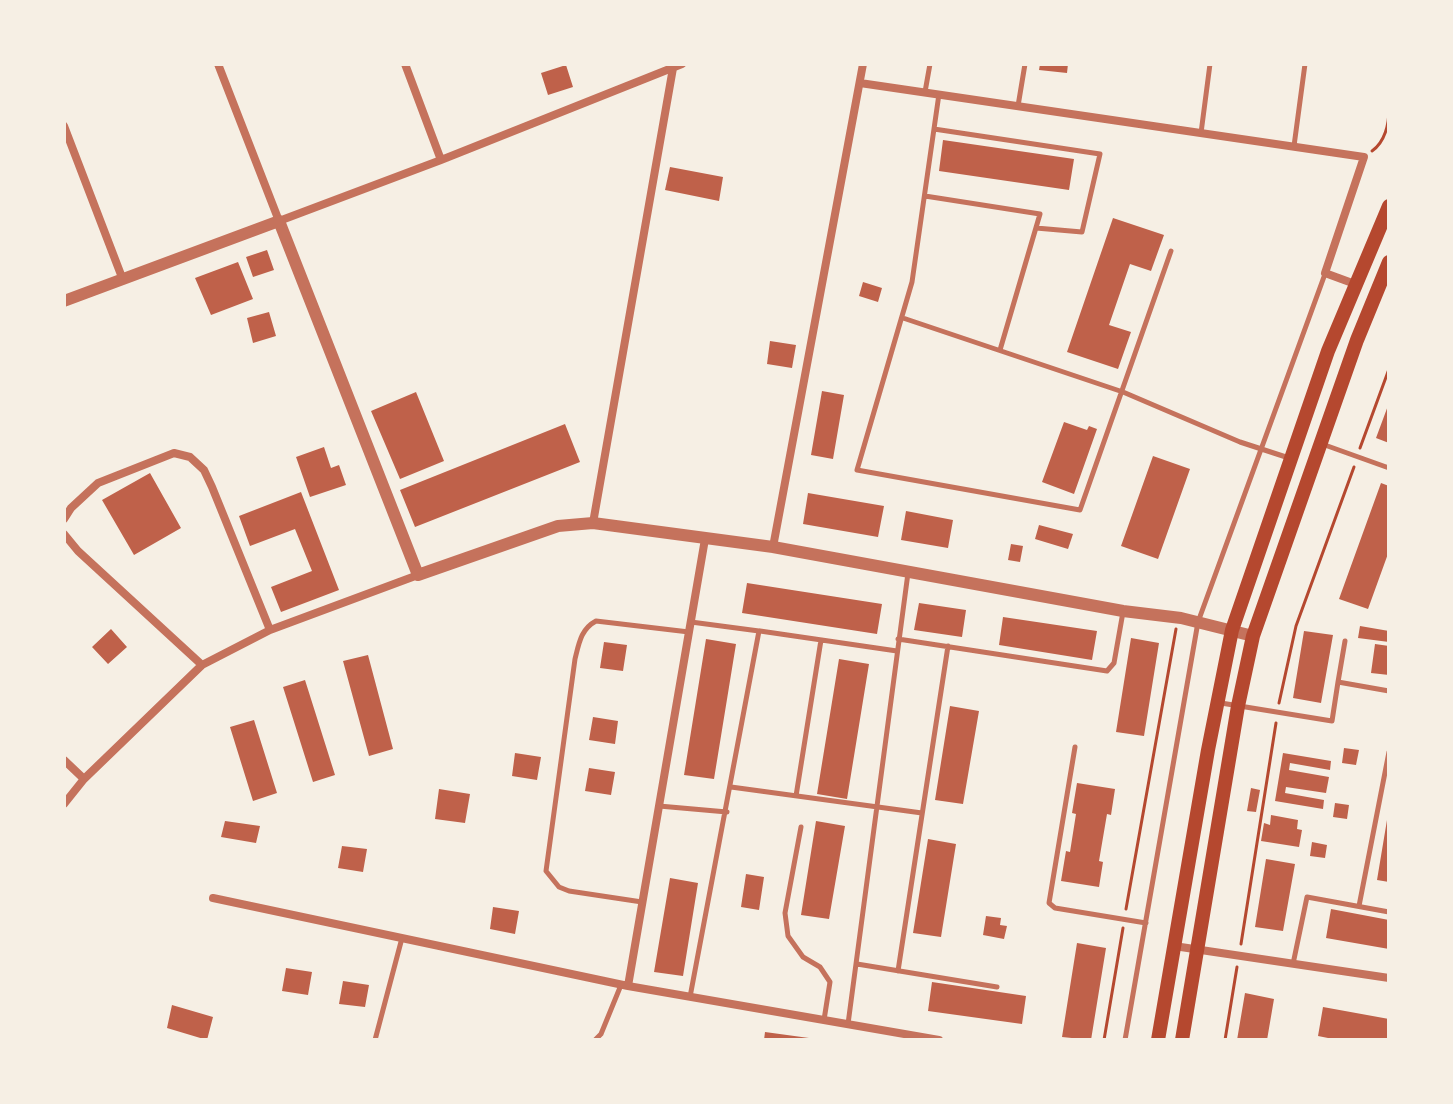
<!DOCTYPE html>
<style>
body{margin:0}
#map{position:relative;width:1453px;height:1104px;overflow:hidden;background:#f6efe4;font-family:"Golos Text",sans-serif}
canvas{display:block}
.frame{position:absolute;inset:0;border:66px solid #f6efe4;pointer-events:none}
</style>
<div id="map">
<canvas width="1453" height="1104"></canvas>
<div class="frame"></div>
</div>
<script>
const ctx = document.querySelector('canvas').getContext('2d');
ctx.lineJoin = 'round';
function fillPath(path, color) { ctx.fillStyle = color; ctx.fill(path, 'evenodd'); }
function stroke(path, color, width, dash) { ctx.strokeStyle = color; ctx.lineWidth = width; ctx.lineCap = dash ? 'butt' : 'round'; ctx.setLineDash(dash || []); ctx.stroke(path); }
const building = new Path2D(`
 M1040 64H1068L1067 73 1039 70Z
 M566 65 573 87 548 95 541 73Z
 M943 140 1074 159 1069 190 939 171Z
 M670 167 723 177 719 201 665 190Z
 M1113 218 1164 235 1151 271 1130 264 1109 325 1131 332 1118 369 1067 352Z
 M267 250 274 270 253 277 246 257Z
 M238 262 253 299 211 315 195 278Z
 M863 282 882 288 878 302 859 296Z
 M269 312 276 336 253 343 247 318Z
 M770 341 796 345 792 368 767 364Z
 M822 391 844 395 833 459 811 455Z
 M416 392 444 461 400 479 371 411Z
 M1389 403V443L1376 438Z
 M1064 422 1087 430 1089 426 1097 429 1074 494 1042 482Z
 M565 424 580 462 415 527 400 490Z
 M324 447 331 468 339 465 346 485 310 497 296 457Z
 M1153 456 1190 469 1158 559 1121 546Z
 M150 473 181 528 134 555 102 500Z
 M1381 483 1389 486V551L1368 609 1339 599Z
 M301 492 339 590 281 612 271 587 312 571 295 529 250 546 239 516Z
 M808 493 884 506 878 537 803 524Z
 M906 511 953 520 948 548 901 540Z
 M1039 525 1073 534 1068 549 1035 539Z
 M1011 544 1023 546 1020 562 1008 560Z
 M747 583 882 604 877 634 742 613Z
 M919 603 966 610 962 637 914 630Z
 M1003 617 1097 631 1092 660 999 645Z
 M1360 626 1389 631V642L1358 638Z
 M111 629 127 647 108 664 92 647Z
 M1304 631 1333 635 1321 703 1293 698Z
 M1131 638 1159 643 1144 736 1116 732Z
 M706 639 736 644 714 779 684 775Z
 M604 642 627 645 623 671 600 668Z
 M1375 644 1389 646V675L1371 673Z
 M368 655 393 749 369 756 343 661Z
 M839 659 869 664 847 799 817 794Z
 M305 680 335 775 313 782 283 687Z
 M950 706 979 711 963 804 935 800Z
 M593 717 618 721 615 744 589 740Z
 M254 720 277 793 253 801 230 727Z
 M1344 748 1359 750 1356 765 1342 763Z
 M515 753 541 757 537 780 512 776Z
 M1283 753 1331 761 1330 770 1290 763 1289 770 1329 777 1326 793 1286 787 1285 793 1324 800 1323 809 1275 801Z
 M589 768 615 772 611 795 585 791Z
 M1077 783 1115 789 1111 815 1107 814 1099 861 1103 862 1099 887 1061 881 1066 851 1070 852 1076 814 1072 813Z
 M1251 788 1260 790 1256 812 1247 811Z
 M439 789 470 794 465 823 435 819Z
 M1335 803 1349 805 1347 819 1333 817Z
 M1271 815 1298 820 1297 829 1302 830 1299 847 1261 841 1264 823 1270 825Z
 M1387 820H1389V882L1377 880Z
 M225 821 260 826 256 843 221 837Z
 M816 821 845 826 829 919 801 915Z
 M928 839 956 844 941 937 913 933Z
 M1312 842 1327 845 1325 858 1310 856Z
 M342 846 367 849 363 872 338 868Z
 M1266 859 1295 864 1283 931 1255 927Z
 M746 874 764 877 759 910 741 907Z
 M670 878 698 883 683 976 654 972Z
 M493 907 519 911 515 934 490 929Z
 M1331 909 1389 920V949L1326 938Z
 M986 916 1001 918 1000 925 1007 926 1004 939 983 935Z
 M1077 943 1106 948 1091 1040 1062 1037Z
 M286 968 312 972 308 995 282 991Z
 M343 981 369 985 365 1007 339 1004Z
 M932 982 1026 996 1022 1024 928 1011Z
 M1245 993 1274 999 1267 1040H1237Z
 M172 1005 213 1017 207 1040 167 1028Z
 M1323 1007 1389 1019V1040H1338L1318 1036Z
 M765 1032 809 1038V1040H764Z`);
const path = new Path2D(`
 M1372 151C1385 142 1389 124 1389 109
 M1360 448 1389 369
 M1279 703 1296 626 1354 467
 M1126 909 1176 629
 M1241 944 1276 723
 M1104 1040 1123 928
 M1225 1040 1237 967`);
const service = new Path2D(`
 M925 92 930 64
 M939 94 912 282 857 470 1080 510 1171 251
 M1018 106 1025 64
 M934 129 1100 154 1082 232 1036 228
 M1201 133 1210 64
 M1294 146 1305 64
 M925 196 1040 214 1000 350
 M903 318 1123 392 1240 442 1289 458
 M1322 444 1389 468
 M760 631 897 651
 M898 639 1107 671 1114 663 1123 612
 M1338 682 1345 641
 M1221 703 1332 721 1338 682 1389 691
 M1075 747 1049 903 1055 908 1146 923
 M731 787 922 813
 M796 796 821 640
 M659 806 727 812
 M801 827 785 913 788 936 803 957 820 967 830 982 824 1020
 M642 902 569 891 559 887 546 871 575 659C579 643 581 629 596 621L689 632
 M1359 906 1389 752
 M857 964 997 987
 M1293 964 1307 897 1389 912
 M898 971 948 646
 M690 997 759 631 691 622
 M848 1024 908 573
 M375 1040 402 938
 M595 1040 601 1034 621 985
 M1125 1040 1198 622 1325 274`);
const minor = new Path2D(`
 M218 64 279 221 441 160 682 64
 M405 64 441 160
 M860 83 1364 157 1325 273 1355 284
 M64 126 123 280
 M64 519 71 508 98 483 174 453 190 457 204 470 212 487 270 630
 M593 523 673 68
 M64 534 78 551 202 665
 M773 547 863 64
 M64 760 84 779
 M64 804 84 779 202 665 270 630 418 575
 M213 898 628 986 939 1040
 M1174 946 1389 978
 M628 986 705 539`);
const tertiary = new Path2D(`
 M64 301 279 221 418 575 558 526 593 523 773 547 1123 611 1181 618 1253 636`);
const primary = new Path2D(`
 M1158 1040 1208 750 1232 630 1328 351 1389 206
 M1182 1040 1238 706 1253 636 1357 340 1389 262`);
fillPath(building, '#bf614a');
stroke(path, '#b5482f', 3);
stroke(service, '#c5725c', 5);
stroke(minor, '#c5725c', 8);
stroke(tertiary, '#c5725c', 12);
stroke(primary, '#b5482f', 14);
</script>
